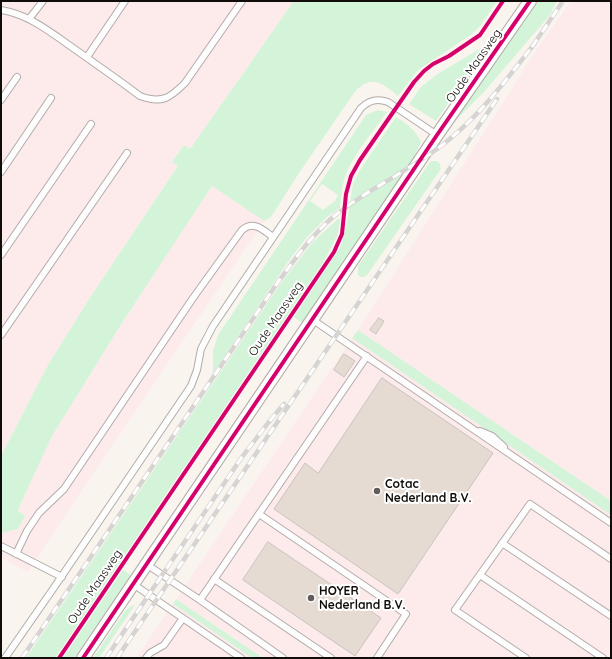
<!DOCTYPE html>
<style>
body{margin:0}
#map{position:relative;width:612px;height:659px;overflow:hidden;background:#faf4ef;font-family:Quicksand,sans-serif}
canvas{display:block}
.frame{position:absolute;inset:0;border:2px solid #100c09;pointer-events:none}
</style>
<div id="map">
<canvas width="612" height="659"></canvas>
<div class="frame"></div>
</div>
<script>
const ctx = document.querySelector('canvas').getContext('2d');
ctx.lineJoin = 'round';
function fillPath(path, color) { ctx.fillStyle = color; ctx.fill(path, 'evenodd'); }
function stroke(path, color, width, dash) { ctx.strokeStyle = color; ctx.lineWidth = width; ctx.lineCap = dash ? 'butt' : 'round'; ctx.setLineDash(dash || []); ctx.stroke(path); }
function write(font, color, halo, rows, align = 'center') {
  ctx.font = font + ' Quicksand,sans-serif'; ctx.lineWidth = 4; ctx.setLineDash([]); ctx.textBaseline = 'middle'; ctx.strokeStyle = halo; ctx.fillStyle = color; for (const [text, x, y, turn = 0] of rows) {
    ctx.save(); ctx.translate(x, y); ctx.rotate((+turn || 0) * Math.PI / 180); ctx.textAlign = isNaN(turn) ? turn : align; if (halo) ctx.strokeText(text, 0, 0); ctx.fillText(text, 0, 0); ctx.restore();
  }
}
const industrial = new Path2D(`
 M1 1H294L190 149 184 145 172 162 178 166 89 299 48 365 1 456Z
 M571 1H611V501L358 330 537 49Z
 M212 186 264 221 80 493 28 572 1 558V533L18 529 25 516 18 511 20 505 52 436 122 323Z
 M352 338 611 515V658H263L176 599Z
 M173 604 252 658H136Z`);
const green = new Path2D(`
 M294 1H497L481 25 472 34 418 70 398 96C381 82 370 74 354 93L299 173 271 217 264 221 212 186 122 323 52 436 20 505 18 511 25 516 18 529 1 533V456L48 365 89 299 178 166 172 162 184 145 190 149Z
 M537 1H557L550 15 483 93 448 128Z
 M488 44 436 121 409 104 421 87 436 75Z
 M378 110 387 112C374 130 354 154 346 174 342 185 341 196 340 208L327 217 307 237 290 259 213 373V351L218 335 366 115ZM322 184 338 195 335 201 323 210 310 201Z
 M396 117C408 125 415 129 421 142L412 161 302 323 294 317 341 246 347 222 353 184 360 170Z
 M433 161H437L440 164 441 169 367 275C363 278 362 278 358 275V266L430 162Z
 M339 218 340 220 338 234 324 261 55 658H26L281 283 313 242Z
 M358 330 611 501V515L352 338Z
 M123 570 131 575 74 658H63Z
 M176 599 263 658H252L173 604Z
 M135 605 99 658H93L125 611 131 606Z`);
const building = new Path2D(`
 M379 318 384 321 376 334 370 330Z
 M344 354 355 361 344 377 334 370Z
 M382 378 493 453 398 594 274 509 305 463 318 473Z
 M268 542 381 618 355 656 243 580Z`);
const service = new Path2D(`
 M1 10C29 14 53 34 76 50 97 65 119 80 140 96 162 104 170 98 185 83L242 1
 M29 19 43 1
 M87 57 125 1
 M1 100 17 77
 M1 172 51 98
 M1 255 91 124
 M313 320 611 523
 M1 335 127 153
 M480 431 492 436 504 447
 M259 514 406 614 377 658
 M502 543 611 616
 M1 546 62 577
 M16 554 27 531 39 513 64 489 193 298 242 230C254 220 263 230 273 237
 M146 564 200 600 367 356
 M480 575 603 658
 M214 579 331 658
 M133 584 241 658
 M200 600 283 658
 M5 658 53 589 191 386 197 370 201 349 213 326 361 108C369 100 377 98 388 102L437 135
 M146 658 150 653 164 645 183 618
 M526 658 455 610 530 504 611 559`);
const minor = new Path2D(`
 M83 658 437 135 530 1`);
const rail = new Path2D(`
 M532 47 563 1
 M22 658 278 282C295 259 311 236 333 217 366 190 407 172 441 146 479 117 506 80 535 43
 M106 658 242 457 268 423 284 404
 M117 658 497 99`);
const cycleway = new Path2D(`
 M59 658 334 252 342 234 346 194 351 176 360 160 414 82 424 71 433 64 449 56 480 35 503 1
 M83 658 437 135 530 1`);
const markers = [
 [377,491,4,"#625d5a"],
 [311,598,4,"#625d5a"]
];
const streetNames = [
 ["Oude Maasweg",474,66,-55],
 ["Oude Maasweg",276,319,-56],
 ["Oude Maasweg",95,587,-56]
];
const poiNames = [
 ["Cotac",385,484],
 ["Nederland B.V.",385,498],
 ["HOYER",319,591],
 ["Nederland B.V.",319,605]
];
fillPath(industrial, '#fdebec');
fillPath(green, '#d3f4d8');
fillPath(building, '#e5dbd2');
stroke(building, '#c8c4c0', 1);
stroke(service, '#b1aca9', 8);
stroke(minor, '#b1aca9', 14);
stroke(service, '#fefdfd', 6);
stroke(minor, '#fefdfd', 12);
stroke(rail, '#d5d4d2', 4.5);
stroke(rail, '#fff', 3, [9]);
stroke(cycleway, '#d6006c', 4);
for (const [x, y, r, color] of markers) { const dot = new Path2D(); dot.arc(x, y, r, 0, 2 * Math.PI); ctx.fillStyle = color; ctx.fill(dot); stroke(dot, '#fff', 1.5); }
write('12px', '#100c09', '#fff', streetNames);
write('bold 12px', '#100c09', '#fff', poiNames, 'left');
</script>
